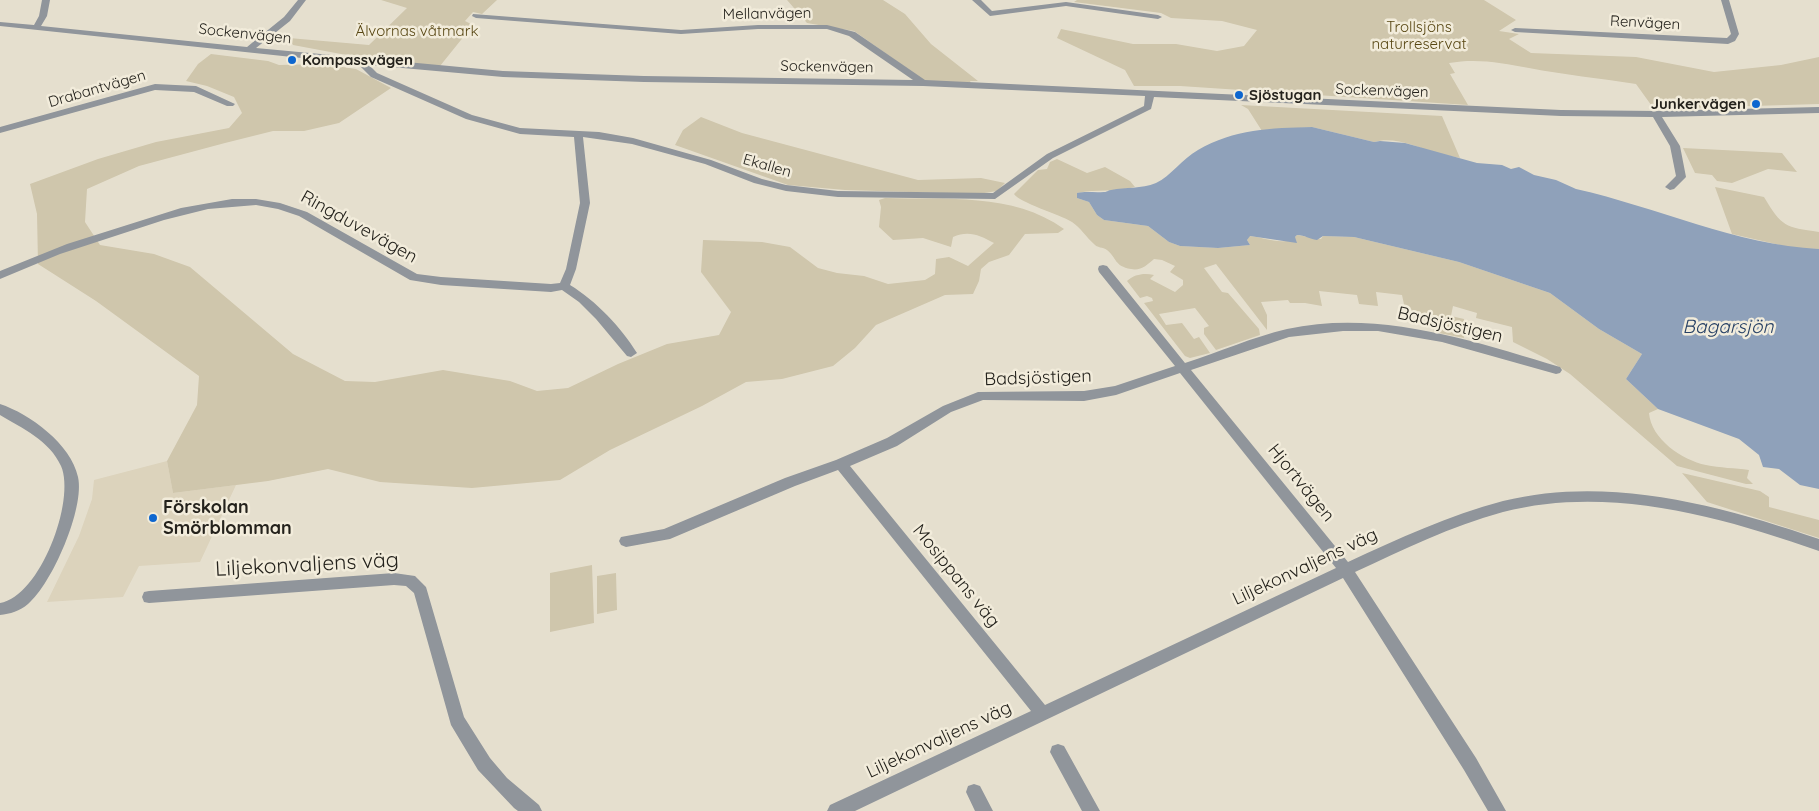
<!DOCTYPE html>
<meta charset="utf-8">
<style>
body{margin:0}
canvas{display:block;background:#e5dfce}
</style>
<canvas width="1819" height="811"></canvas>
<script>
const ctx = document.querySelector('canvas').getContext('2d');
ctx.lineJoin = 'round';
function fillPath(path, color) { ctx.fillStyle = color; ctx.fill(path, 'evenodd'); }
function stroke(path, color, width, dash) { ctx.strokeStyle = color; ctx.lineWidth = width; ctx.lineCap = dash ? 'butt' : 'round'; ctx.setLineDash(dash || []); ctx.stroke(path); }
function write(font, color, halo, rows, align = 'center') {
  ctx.font = font + ' Quicksand,sans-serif'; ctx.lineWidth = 5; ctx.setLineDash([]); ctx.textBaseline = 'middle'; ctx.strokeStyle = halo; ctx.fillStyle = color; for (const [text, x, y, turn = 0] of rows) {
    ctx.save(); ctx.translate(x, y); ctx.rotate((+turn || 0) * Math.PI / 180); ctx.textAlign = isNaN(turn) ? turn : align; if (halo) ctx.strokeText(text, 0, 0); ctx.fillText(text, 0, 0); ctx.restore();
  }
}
const built = new Path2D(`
 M167 461 173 493 236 485 200 562 139 566 123 597 47 602 79 536 92 499 94 480Z`);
const green = new Path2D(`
 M381 0H497L482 14 473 12 465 21 473 25 440 66 393 61 394 59 341 54 293 45 289 38 369 45 407 8Z
 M787 0H883L905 14 931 44 978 81H970L971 83 925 81 854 31 807 23Z
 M1077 0H1484L1516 20 1499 31 1519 34 1509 39 1531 53 1636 57 1714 72 1781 65 1819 57V104L1654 109 1636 84C1600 78 1564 75 1529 68 1502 63 1477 58 1449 63L1455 73 1450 74 1468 105 1180 86H1134L1125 70 1057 38 1061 29 1133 44H1176L1217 51 1244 46 1257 30 1222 21 1171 18 1161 13 1074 2Z
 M211 54 268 61 279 65 322 64 356 69 391 88 339 123 304 131H273L225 143 139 166 87 189 85 222 100 245 154 254 190 267 293 354 345 381 375 382 443 370 510 381 537 391 568 388 618 364 667 344 719 335 731 312 701 272 703 240 762 242 790 247 818 268 837 273 864 276 888 284 925 280 935 274 936 259 949 257 968 266 994 243C980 235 968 230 953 237L951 247 923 238 893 240 879 227 881 207 879 200 885 198C945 200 1013 192 1064 229L1058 233 1025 234 1009 255 989 262 981 269 979 281 973 294 945 295 876 325 855 348 833 366 782 379 746 382 702 406 610 450 560 480 472 488 380 482 328 469 268 481 173 493 167 461 197 405 199 376 96 301 38 264 37 214 30 184 98 159 156 142 229 128 242 113 234 97 207 86 186 81 198 64Z
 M1241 105 1442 116 1460 158C1452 156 1444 155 1436 153 1417 147 1394 136 1374 142L1312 127 1262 131 1248 109Z
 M701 117 742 133 918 180 981 178 1005 183 997 191 978 194 845 190 788 185 675 145 683 130Z
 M1683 148 1782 153 1797 172 1768 169 1732 183 1717 181 1712 175 1695 173Z
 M1057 159 1087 173 1105 167 1130 181 1135 187C1115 192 1097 189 1077 193V198L1089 202 1097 215 1104 220 1148 226 1169 242 1180 246 1218 248 1250 245 1247 240 1249 236C1265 237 1286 248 1297 235L1321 239 1323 236 1354 237 1459 262 1550 293 1599 329 1642 354 1626 379 1658 409 1649 413C1651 439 1682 460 1706 465 1720 468 1735 468 1749 470L1747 478 1753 484H1746L1677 466 1570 374 1547 359 1513 342 1512 327 1476 318 1477 313 1453 306 1451 316 1464 319V338L1434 332C1430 317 1420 313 1405 309L1402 295 1376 292 1378 306 1359 304 1357 295 1319 291 1322 306 1305 303H1290L1288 300 1261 302 1267 315V330L1216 264 1204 268 1222 292 1228 293 1259 329 1260 335 1216 350 1204 334V328L1209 326 1195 308 1159 314 1166 325 1182 323 1194 339 1199 337 1210 353 1190 358 1185 356 1144 303 1153 301 1152 298 1147 296 1140 298 1127 281C1135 274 1144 273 1154 275L1150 279 1175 292 1183 285V280L1170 272 1175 266 1162 260 1154 259C1147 265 1141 271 1131 269 1114 266 1117 258 1107 250 1103 247 1097 248 1094 244 1086 237 1081 228 1072 222 1059 214 1020 203 1014 194L1038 170 1047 169 1050 162Z
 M1715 187 1764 197C1782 227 1785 227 1819 232V249L1793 248 1732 234Z
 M1682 473 1760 491 1769 497V507L1819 520V538L1707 502Z
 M592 565 594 623 550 632V573Z
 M616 573 617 610 597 614V576Z`);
const water = new Path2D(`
 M1312 127 1374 142 1380 141 1405 143 1477 163 1502 165 1511 169 1519 167 1534 175 1556 180 1576 189C1657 207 1736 245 1819 249V489L1800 485 1779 469 1763 467 1759 455 1739 439 1658 409 1626 379 1642 354 1599 329 1550 293 1459 262 1354 237 1323 236 1317 240C1309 239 1305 235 1297 235L1295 237 1297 243 1250 236 1247 240 1250 245 1218 248 1180 246 1169 242 1148 226 1104 220 1097 215 1089 202 1077 198V193C1087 191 1094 193 1104 192 1108 192 1106 191 1111 190 1126 187 1141 189 1156 183 1171 176 1182 159 1198 150 1234 129 1271 128 1312 127Z`);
const minor = new Path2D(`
 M42 0H50L47 16 41 26 247 47 284 17 298 0H306L290 21 256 48 503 71 644 76 913 80 849 36 827 29H758L681 34 476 18 472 16 473 14 681 30 758 25H827L855 32 925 80 1561 110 1656 111 1819 107V113L1662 117 1680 146 1686 177 1674 189 1670 190 1665 187 1676 176 1670 146 1653 117 1561 116 1154 97 1151 109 1053 158 995 199 838 197 786 191 754 183 705 164 632 144 583 137 590 203 576 269 570 285C596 301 621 327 637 353L631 357 627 356 596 319 579 302 562 290 551 292 441 285 410 280 299 216 278 209 256 205 208 209 164 220 60 254 0 279V271L67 244 181 208 232 199H256L280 203 307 212 417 274 441 277 551 284 560 283 566 269 580 203 574 137 520 134 466 119 371 77 358 64 0 26V22L34 25 39 16ZM369 65 503 77 644 82 923 86 1145 96 1144 106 1047 154 993 193 838 191 786 185 762 179 711 160 633 138 599 132 520 128 472 115 377 73Z
 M972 0H981L992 11 1066 2 1158 15 1162 17 1158 19 1066 6 990 16Z
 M1721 0H1729L1739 34 1735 41 1728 44 1515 32 1511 30 1515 28 1727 38 1731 34Z
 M155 84 196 86 235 104 233 106H227L194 92 155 90 0 133V127Z
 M1103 265 1107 266 1185 363C1219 352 1253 337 1287 329 1379 309 1473 341 1560 367L1562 370 1560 373 1556 374 1442 342 1378 331H1343L1289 337 1191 370 1348 562C1398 539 1449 515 1503 501 1608 475 1720 505 1819 539V551C1719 516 1608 485 1503 512 1451 526 1403 550 1355 572L1476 758 1506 811H1488L1464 770 1343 578 855 811H827L830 805 1031 711 838 470 795 486 670 539 626 547 621 545 619 541 621 537 664 529 785 478 836 460 887 438 943 406 978 392 1084 391 1115 386 1175 366 1099 272 1098 269 1099 266ZM1180 373 1336 568 1045 705 850 466 897 446 951 412 983 400 1084 401 1116 395Z
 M0 404C30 414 71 444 78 477 85 508 52 584 28 604 20 611 10 614 0 615V603C40 597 76 500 61 466 50 441 22 428 0 415Z
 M394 573 415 576 426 587 464 717 490 758 507 778 539 805 542 811H518L514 808 478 770 451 725 414 593 406 586 394 585 149 603 144 602 142 597 144 592 149 591Z
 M1058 744 1064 746 1100 811H1082L1050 752 1052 746Z
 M974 784 980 786 993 811H975L966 792 968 786Z`);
const markers = [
 [292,60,5,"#0d66cf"],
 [1239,95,5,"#0d66cf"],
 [1756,104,5,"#0d66cf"],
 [153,518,5,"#0d66cf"]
];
const farStreetnames = [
 ["Mellanvägen",767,14,-1],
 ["Renvägen",1645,23,3],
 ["Sockenvägen",245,34,6],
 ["Sockenvägen",827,67,1],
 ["Drabantvägen",97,89,-16],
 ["Sockenvägen",1382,91,2],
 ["Ekallen",767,166,16]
];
const farParknames = [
 ["Trollsjöns",1419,27],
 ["naturreservat",1419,44],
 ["Älvornas våtmark",417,31]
];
const farPoinames = [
 ["Kompassvägen",302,60],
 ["Sjöstugan",1249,95],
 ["Junkervägen",1746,104,"right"]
];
const streetNames = [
 ["Ringduvevägen",359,227,29],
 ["Badsjöstigen",1450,325,13],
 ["Badsjöstigen",1038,378,-2],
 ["Hjortvägen",1301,483,51],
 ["Liljekonvaljens väg",1305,567,-25],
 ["Mosippans väg",956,576,51],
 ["Liljekonvaljens väg",939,740,-25]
];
const poiNames = [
 ["Förskolan",163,508],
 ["Smörblomman",163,529]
];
const waterNames = [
 ["Bagarsjön",1728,327]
];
const nearStreetnames = [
 ["Liljekonvaljens väg",307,565,-3]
];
fillPath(built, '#dcd3bc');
fillPath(green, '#cfc6ac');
fillPath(water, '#8fa1ba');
fillPath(minor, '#90959b');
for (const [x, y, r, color] of markers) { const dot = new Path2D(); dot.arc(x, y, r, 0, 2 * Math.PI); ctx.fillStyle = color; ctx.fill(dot); stroke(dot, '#f2ecdb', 2); }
write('15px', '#24221c', '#f2ecdb', farStreetnames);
write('15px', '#584713', '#f2ecdb', farParknames);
write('bold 15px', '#24221c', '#f2ecdb', farPoinames, 'left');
write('18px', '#24221c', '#f2ecdb', streetNames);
write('bold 18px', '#24221c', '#f2ecdb', poiNames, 'left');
write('italic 19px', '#264065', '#f2ecdb', waterNames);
write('21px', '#24221c', '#f2ecdb', nearStreetnames);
</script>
